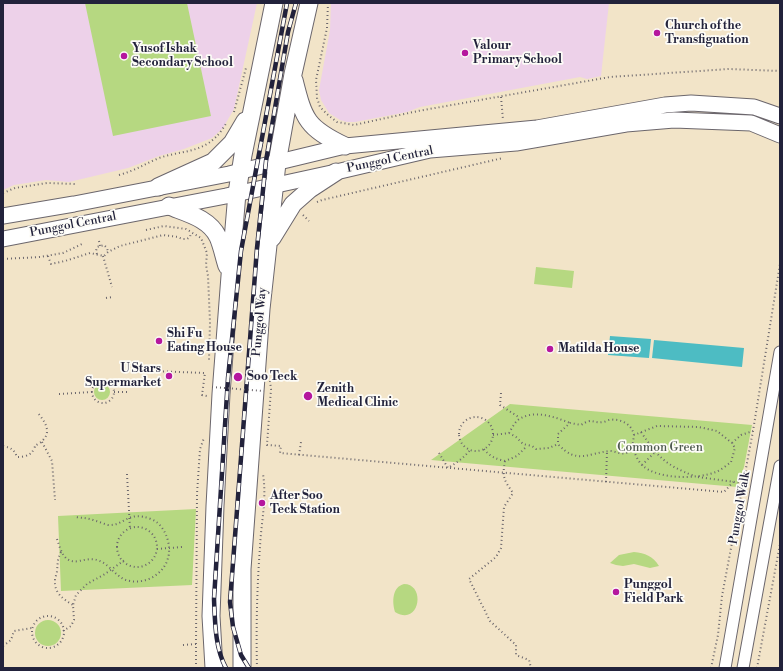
<!DOCTYPE html>
<style>
body{margin:0}
#map{position:relative;width:783px;height:671px;overflow:hidden;background:#f2e4c8;font-family:"Libre Bodoni",serif}
canvas{display:block}
.frame{position:absolute;inset:0;border:4px solid #22223b;pointer-events:none}
</style>
<div id="map">
<canvas width="783" height="671"></canvas>
<div class="frame"></div>
</div>
<script>
const ctx = document.querySelector('canvas').getContext('2d');
ctx.lineJoin = 'round';
function fillPath(path, color) { ctx.fillStyle = color; ctx.fill(path, 'evenodd'); }
function stroke(path, color, width, dash) { ctx.strokeStyle = color; ctx.lineWidth = width; ctx.lineCap = dash ? 'butt' : 'round'; ctx.setLineDash(dash || []); ctx.stroke(path); }
function write(font, color, halo, rows, align = 'center') {
  ctx.font = font + ' "Libre Bodoni",serif'; ctx.lineWidth = 3.5; ctx.setLineDash([]); ctx.textBaseline = 'middle'; ctx.strokeStyle = halo; ctx.fillStyle = color; for (const [text, x, y, turn = 0] of rows) {
    ctx.save(); ctx.translate(x, y); ctx.rotate((+turn || 0) * Math.PI / 180); ctx.textAlign = isNaN(turn) ? turn : align; if (halo) ctx.strokeText(text, 0, 0); ctx.fillText(text, 0, 0); ctx.restore();
  }
}
const built = new Path2D(`
 M3 3H257L234 109 223 128 212 138 184 149 159 156 128 168 69 182 46 180 14 185 3 190Z
 M331 3H609L601 76 587 79 580 77 420 107 407 112 355 122H347L340 120 329 113 321 100 319 90 330 30Z`);
const green = new Path2D(`
 M85 3H187L211 116 113 136Z
 M536 267 574 271 572 288 534 284Z
 M94 392a8 8 0 1 1 16 0a8 8 0 1 1-16 0Z
 M510 404 752 425 744 467 737 487 431 460Z
 M196 509 192 585 61 591 58 516Z
 M634 552C645 553 653 556 659 566L650 568 634 564 623 566 616 565 610 563 619 555Z
 M404 584C426 584 420 627 395 612 392 602 392 587 404 584Z
 M35 633a13 13 0 1 1 26 0a13 13 0 1 1-26 0Z`);
const water = new Path2D(`
 M610 336 651 339 649 358 608 355Z
 M654 340 744 348 742 367 652 358Z`);
const path = new Path2D(`
 M328 3 327 28 316 80 317 98 320 107 328 115 337 122 354 125 418 111 610 77 729 69 780 71
 M501 97 503 120
 M234 112 246 68
 M119 175C134 171 145 164 159 158 179 151 200 153 216 137 220 133 224 127 227 122
 M3 193 15 188 47 183 76 184
 M317 202 322 200 503 158
 M303 215 309 221
 M146 230 164 226 186 229 201 238 207 253 206 265 208 276 210 322 209 360
 M99 241 100 246
 M97 254 96 251 97 247 104 245 107 248 108 252
 M48 256 51 264 65 261 90 253 104 256 108 252 120 246 163 235 178 237 182 239H187L190 237 191 233
 M103 256 112 287
 M3 259 40 257 63 253 82 244
 M106 298 113 297
 M127 370 205 373 202 395 207 396
 M270 381 271 389 267 445 281 446 280 453 724 492 733 482
 M92 392a11 11 0 1 1 22 0a11 11 0 1 1-22 0Z
 M114 392H127
 M501 393 500 405 520 418
 M59 394 92 392
 M459 434a17 17 0 1 1 34 0a17 17 0 1 1-34 0Z
 M641 432C659 458 664 464 694 476
 M509 433C512 428 515 421 521 418 536 410 555 417 570 423
 M493 435 509 433 516 437 523 444 532 446 536 449 549 448 558 444
 M42 442 52 461 55 500
 M732 443 741 435 753 431
 M3 446C11 448 14 449 17 457 22 457 29 456 32 452 33 451 35 447 35 446 37 444 41 443 43 440 52 431 44 420 37 412
 M632 447C635 453 638 462 643 466 660 480 697 479 716 472 721 470 727 465 731 462L735 448 732 443 717 431 699 427 657 426 634 435C633 441 633 448 628 452 622 456 616 451 610 451 588 453 577 465 558 444V434L570 423 581 425C593 417 593 424 603 422 605 422 607 420 609 420 620 418 632 424 634 435
 M484 449C489 456 496 459 505 461L517 456 527 446
 M439 453 448 468C456 463 464 458 470 450
 M299 455 301 442
 M505 461C502 477 504 480 513 493L504 507 501 548 496 557 469 579 490 621 516 645V655L529 660 531 668
 M642 465 655 452
 M127 474 130 529
 M698 477 742 483
 M606 482 607 452
 M117 547a20 20 0 1 1 40 0a20 20 0 1 1-40 0Z
 M57 539C61 551 64 564 79 561 85 560 91 558 97 560 111 564 116 579 130 581 146 584 164 574 168 558 172 545 165 524 151 519 127 510 125 526 108 525 104 524 100 522 96 521 89 518 83 518 75 517
 M157 549 182 547
 M61 552C57 560 58 562 57 571 57 574 55 577 55 580 54 593 63 599 73 605
 M32 632a16 16 0 1 1 32 0a16 16 0 1 1-32 0Z
 M63 631 71 626 74 620 73 605 76 595 87 584 105 574 126 559
 M183 645 196 644
 M3 646 11 640 14 631 32 628
 M196 668V644L197 494 200 449 204 438
 M257 668C256 628 257 587 260 547 261 523 267 499 263 474
 M711 668 718 635 722 596 753 431 780 264
 M757 668 780 544`);
const street = new Path2D(`
 M725 668 780 352
 M743 668 780 466`);
const secondary = new Path2D(`
 M3 216 74 204 229 174 345 146 537 128 665 105 691 103 754 107 780 116
 M3 239 226 196 336 172 430 150 516 143 626 124 674 120 751 123 780 135`);
const primary = new Path2D(`
 M294 80C304 120 307 128 345 146
 M158 187 213 162 232 143 245 121
 M169 206C186 213 209 218 218 237 222 246 224 257 227 266
 M272 238 293 204 310 189 336 172
 M214 668 211 616 215 506 221 394 230 276 237 193 243 155 274 3
 M242 668V569L261 309 277 163 293 74 309 3`);
const rail = new Path2D(`
 M226 668C215 648 215 622 214 599L228 378 241 251 287 3
 M249 668 241 655 233 627 230 602 257 248 266 161 288 32 296 3`);
const pathBridge = new Path2D(`
 M212 387 264 391`);
const markers = [
 [657,33,4,"#b5179e"],
 [465,53,4,"#b5179e"],
 [124,56,4,"#b5179e"],
 [159,341,4,"#b5179e"],
 [550,349,4,"#b5179e"],
 [169,376,4,"#b5179e"],
 [238,377,5,"#b5179e"],
 [308,396,5,"#b5179e"],
 [262,503,4,"#b5179e"],
 [616,592,4,"#b5179e"]
];
const poiNames = [
 ["Church of the",665,26],
 ["Transfiguation",665,40],
 ["Valour",473,46],
 ["Primary School",473,60],
 ["Yusof Ishak",132,49],
 ["Secondary School",132,63],
 ["Shi Fu",167,334],
 ["Eating House",167,348],
 ["Matilda House",558,349],
 ["U Stars",161,369,"right"],
 ["Supermarket",161,383,"right"],
 ["Soo Teck",247,377],
 ["Zenith",317,389],
 ["Medical Clinic",317,403],
 ["After Soo",270,496],
 ["Teck Station",270,510],
 ["Punggol",624,585],
 ["Field Park",624,599]
];
const streetNames = [
 ["Punggol Central",390,160,-12],
 ["Punggol Central",73,225,-11],
 ["Punggol Way",260,322,-85],
 ["Punggol Walk",740,508,-80]
];
const parkNames = [
 ["Common Green",660,448]
];
fillPath(built, '#edd1e9');
fillPath(green, '#b6d881');
fillPath(water, '#4dbcc3');
stroke(street, '#6b666c', 13);
stroke(secondary, '#6b666c', 17);
stroke(primary, '#6b666c', 19);
stroke(path, '#6b666c', 2, [1, 3]);
stroke(street, '#fff', 11);
stroke(secondary, '#fff', 15);
stroke(primary, '#fff', 17);
stroke(rail, '#22223b', 4.5);
stroke(rail, '#fdfcf7', 3, [9]);
stroke(pathBridge, '#6b666c', 2, [1, 3]);
for (const [x, y, r, color] of markers) { const dot = new Path2D(); dot.arc(x, y, r, 0, 2 * Math.PI); ctx.fillStyle = color; ctx.fill(dot); stroke(dot, '#fdfcf7', 1.5); }
write('bold 12px', '#22223b', '#fdfcf7', poiNames, 'left');
write('12px', '#22223b', '#fdfcf7', streetNames);
write('12px', '#4e5950', '#fdfcf7', parkNames);
</script>
